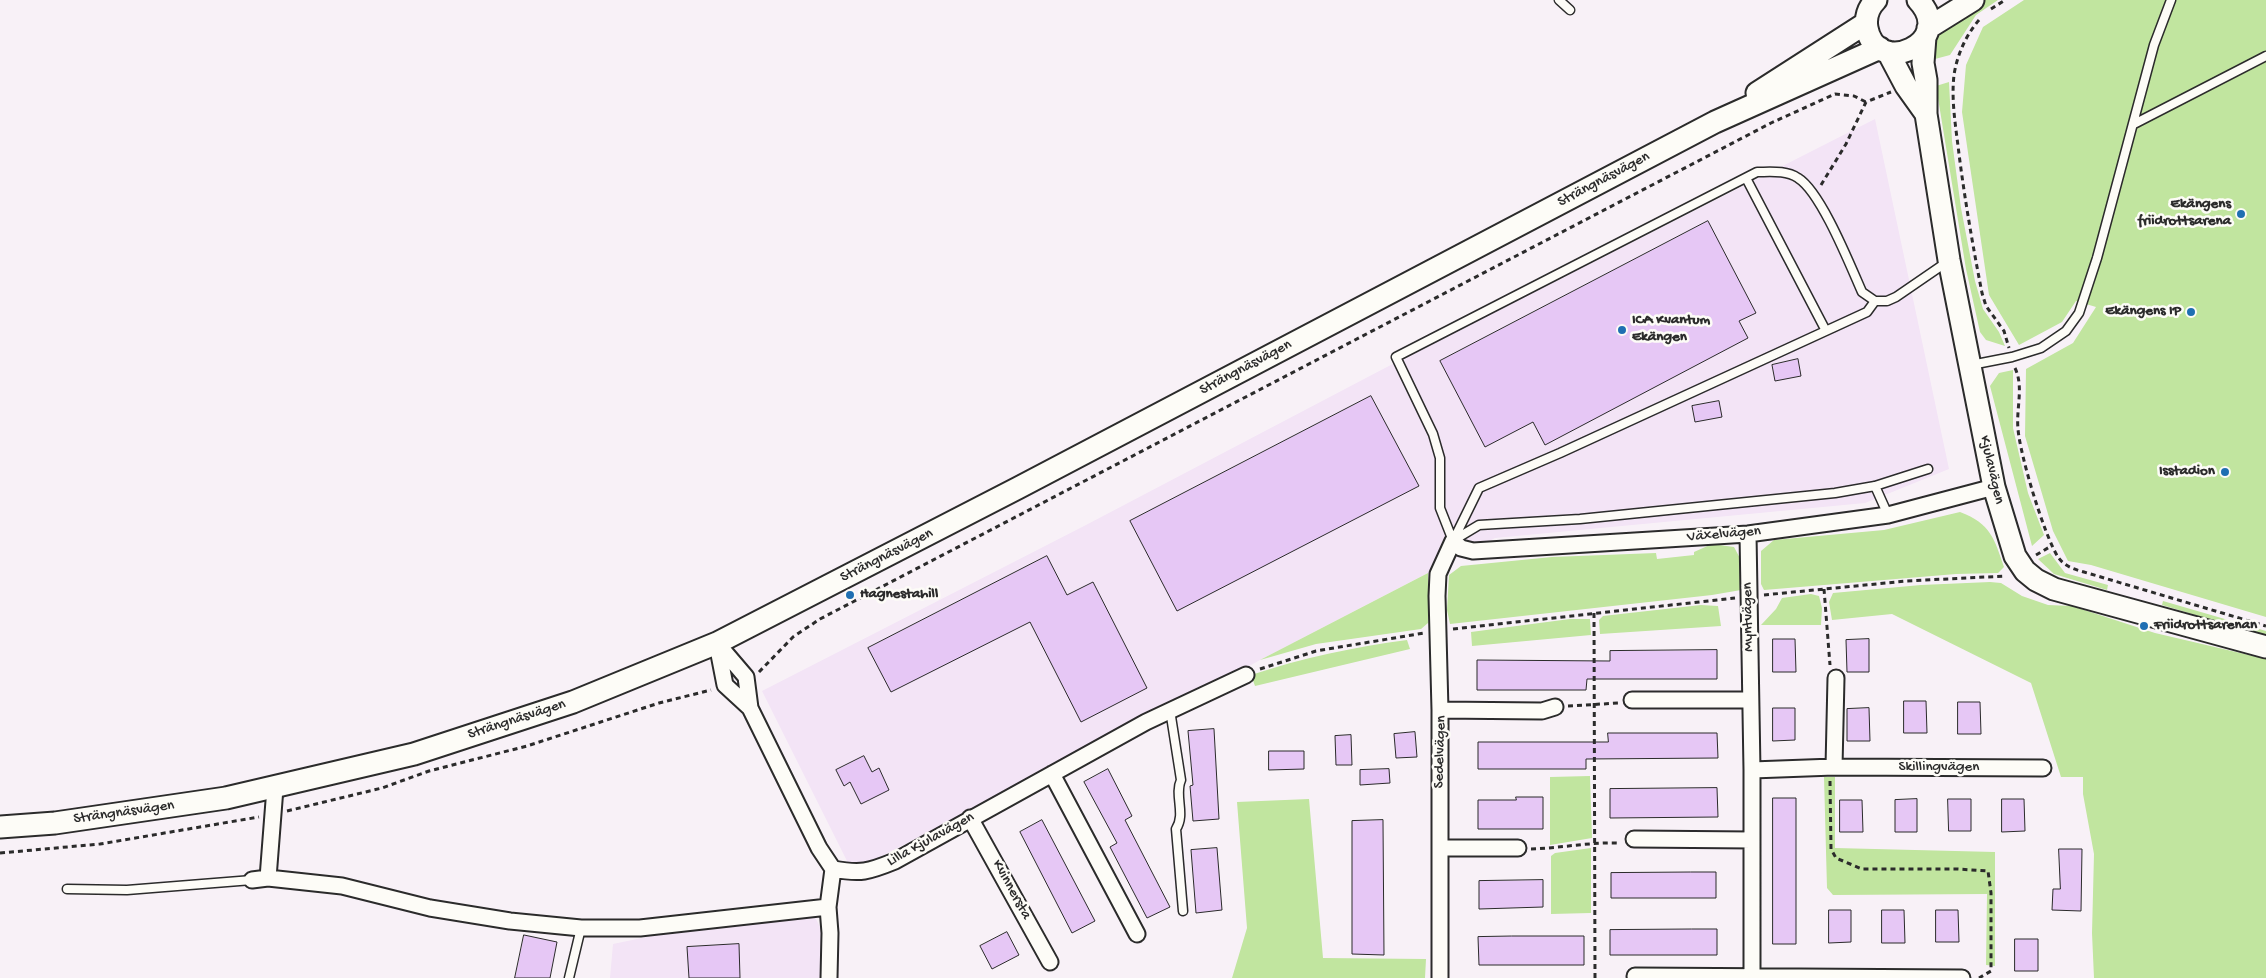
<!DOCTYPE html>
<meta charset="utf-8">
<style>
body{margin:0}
canvas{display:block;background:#f8f1f7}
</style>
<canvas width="2266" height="978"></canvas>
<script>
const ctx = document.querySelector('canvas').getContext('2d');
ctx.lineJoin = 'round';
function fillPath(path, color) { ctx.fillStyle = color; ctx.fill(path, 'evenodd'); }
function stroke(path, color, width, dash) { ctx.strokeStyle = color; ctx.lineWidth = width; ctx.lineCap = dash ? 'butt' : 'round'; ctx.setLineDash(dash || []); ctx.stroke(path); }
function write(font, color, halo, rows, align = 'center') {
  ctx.font = font + ' "Gochi Hand",sans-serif'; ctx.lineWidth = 5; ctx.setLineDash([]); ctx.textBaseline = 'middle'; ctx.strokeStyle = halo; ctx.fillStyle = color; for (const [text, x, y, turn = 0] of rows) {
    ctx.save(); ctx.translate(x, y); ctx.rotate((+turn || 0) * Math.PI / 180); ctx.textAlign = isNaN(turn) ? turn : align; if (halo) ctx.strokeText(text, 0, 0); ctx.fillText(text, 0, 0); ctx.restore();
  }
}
const built = new Path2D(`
 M1875 119 1949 469 1865 503 1495 538 1260 660 1170 710 852 871 762 691 1086 525 1385 368Z
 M815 917 823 933 821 978H610L613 944 666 933Z`);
const green = new Path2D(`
 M1984 0H1998L1976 15 1950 55 1935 59 1933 42 1943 23Z
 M2024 0H2266V617L2091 565 2068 561 2053 531 2025 436 2026 369 2073 343 2096 307 2076 301 2062 322 2019 345 1989 295 1962 112 1966 65 1983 27Z
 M1949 82 1952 141 1961 208 1975 281 1983 309 1999 332 2005 346 1986 340 1980 332 1966 269 1936 86Z
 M2013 370V428L2028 493 2044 535 2032 546 1990 386 1999 373Z
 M1960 512C1991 524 1994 538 2004 567L1998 573 1956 574 1764 590 1761 584V551L1774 540 1884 530Z
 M1712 544 1734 547 1742 562 1741 590 1712 595 1450 624 1447 610 1449 575 1461 566 1552 557 1656 553 1657 559 1694 555V552Z
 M2050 553 2065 573 2108 585 2107 590 2054 574 2038 559Z
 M1428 573V623L1421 629 1316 644 1260 660Z
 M1990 582 2001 583 2022 596 2048 605 2072 606 2155 633 2266 659V978H2094L2092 933 2094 854 2083 794V777H2061L2031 683 1892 614 1832 620 1829 602 1833 593 1921 585Z
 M1811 594 1819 596 1822 608 1821 625H1761L1776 609 1782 598Z
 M2163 601 2266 631V636L2162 605Z
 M1701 605 1718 606 1721 626 1600 634 1599 620 1603 616Z
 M1570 619H1590L1591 635 1472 646 1471 632Z
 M1407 640 1410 649 1255 686 1251 675C1302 658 1354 647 1407 640Z
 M1590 776 1592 838 1550 845V777Z
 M1824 777H1835V848L1995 852V966L1986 965 1987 894 1833 895 1827 888Z
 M1309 799 1323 958 1426 959 1425 978H1232L1247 928 1237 802Z
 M1591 848V913L1551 914V856L1555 853Z`);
const building = new Path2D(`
 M1708 221 1756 313 1739 321 1748 338 1545 445 1533 422 1485 447 1440 361Z
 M1798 359 1801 376 1775 381 1772 365Z
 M1371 396 1419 486 1177 611 1130 521Z
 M1719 401 1722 417 1695 422 1692 406Z
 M1047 556 1067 595 1093 582 1147 688 1081 722 1030 622 891 692 868 648Z
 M1773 639H1795L1796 672H1773Z
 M1869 639V672H1847L1846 640Z
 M1717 650V679H1587L1586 690H1477V660L1610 661V651Z
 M1904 701H1926L1927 733H1904Z
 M1958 702H1980L1981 734H1958Z
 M1773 708H1795V740L1773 741Z
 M1869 708 1870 741H1847V709Z
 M1214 729 1219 819 1193 821 1190 786 1193 785 1188 731Z
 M1415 732 1417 757 1396 758 1394 734Z
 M1608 733H1717L1718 758 1586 759V769H1478V742H1608Z
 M1351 735 1352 765H1336L1335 736Z
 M1269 751H1304V769L1269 770Z
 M864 756 872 772 879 768 889 790 861 804 850 782 844 786 836 770Z
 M1108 769 1132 816 1125 820 1170 907 1147 918 1110 847 1117 843 1084 782Z
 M1389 769 1390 783 1360 785V770Z
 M1717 788 1718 817 1610 818V789Z
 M1516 797H1543V829H1478V800H1516Z
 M1773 798H1796V944H1773Z
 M1917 799V832H1895V800Z
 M1948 799H1971V831H1949Z
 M2002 799H2024L2025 831 2002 832Z
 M1840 800H1862L1863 832H1840Z
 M1042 820 1095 921 1072 933 1020 832Z
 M1383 820 1384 955 1352 954V821Z
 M1217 848 1222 910 1196 913 1191 850Z
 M2059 849H2082L2081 911 2052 910 2053 889H2060Z
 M1691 872H1716V898H1611V873Z
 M1543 880V907L1479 909V881Z
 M1829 910H1851V942L1829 943Z
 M1882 910H1904L1905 943H1882Z
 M1936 910H1958L1959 942H1936Z
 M1692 929H1717V955H1610V930Z
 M1007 932 1019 955 992 969 980 946Z
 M524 935 557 942 550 978H515Z
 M1512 936H1584V965H1479L1478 937Z
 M2015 939H2038V971H2015Z
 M739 944 740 978H689L687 947Z`);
const path = new Path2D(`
 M1991 9 2005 0
 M1979 20C1966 35 1957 55 1954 75 1951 101 1956 128 1959 154 1965 201 1973 247 1982 293L1986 306 2004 331 2009 348
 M1821 185 1846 144 1866 102 1891 92
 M2015 368C2024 387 2016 408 2018 429 2020 455 2044 535 2058 557 2064 566 2073 569 2084 572L2266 626
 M2036 555 2053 545
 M1824 589 1830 665
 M1764 595 1906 581 2006 576
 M1594 613 1595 978
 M1453 629 1735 598
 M1260 669 1316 651 1424 633
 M759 672 793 637 820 619 1771 123 1835 94 1854 96 1866 102
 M1568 706 1619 703
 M1830 781 1831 849 1836 858 1862 869H1957L1988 871 1991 893V971L1979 978
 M287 811 382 788 429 771 527 746 659 703 711 690
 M1531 849C1561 848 1590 842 1619 843
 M0 853 100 844 259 817`);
const lane = new Path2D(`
 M1559 0 1570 10
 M2134 124 2266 56
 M1746 178 1826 331
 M1971 365 2012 357 2041 348 2066 331 2079 313 2097 258 2154 45 2171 0
 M1875 486 1888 515
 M1454 540 1479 525 1580 519 1835 493 1875 486 1928 469
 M1453 541 1440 508V458L1433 434 1396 357 1757 172C1770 172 1786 170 1798 178 1821 192 1850 265 1862 292L1875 301H1887L1896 297 1947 262
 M1453 541 1479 488 1560 453 1867 312 1875 301
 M1170 710 1181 780C1174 795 1186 814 1176 829L1183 911
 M67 889 127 890 252 880
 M569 978 581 928`);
const street = new Path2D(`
 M1748 534 1752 770V978
 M717 643 746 677 750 708 819 848 833 869C861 874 868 872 895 861L1146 722 1246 675
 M717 644 725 685 750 708
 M1632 700H1750
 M1440 710 1542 711 1555 707
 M1834 767 1836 678
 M1752 770 1834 767 2043 768
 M1052 774 1137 934
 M970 818 1050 962
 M1634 839 1752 840
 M1440 848H1518
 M268 878 275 788
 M252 880 268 878 342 886 430 908 510 921 581 928H640L828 907
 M1635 976 1962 978
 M829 978 830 933 828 907 833 869
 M1440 978V710L1437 596 1438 574 1453 541 1461 548 1473 551 1748 534 1888 515 1994 487`);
const secondary = new Path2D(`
 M1876 0C1868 8 1865 17 1867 28 1876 79 1958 42 1918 0
 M1928 28 1973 0
 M1925 37 1923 63 1926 80V114L1949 260 1994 487 2015 556 2025 571 2036 580 2054 589 2266 647
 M1888 52 1906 86 1926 114
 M1757 93 1866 23
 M0 827 55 823 226 798 414 754 573 702 717 643 1018 488 1715 122 1880 48`);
const markers = [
 [2241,214,5,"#1f6fb2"],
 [2191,312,5,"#1f6fb2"],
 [1622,330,5,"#1f6fb2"],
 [2225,472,5,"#1f6fb2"],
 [850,595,5,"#1f6fb2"],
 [2144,626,5,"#1f6fb2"]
];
const streetNames = [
 ["Strängnäsvägen",1604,180,-28],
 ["Strängnäsvägen",1246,368,-28],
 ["Kjulavägen",1991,470,77],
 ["Växelvägen",1724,535,-5],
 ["Strängnäsvägen",887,556,-27],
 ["Myntvägen",1749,617,-91],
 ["Strängnäsvägen",517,720,-18],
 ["Sedelvägen",1441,752,-88],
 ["Skillingvägen",1939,768],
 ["Strängnäsvägen",124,813,-8],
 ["Lilla Kjulavägen",931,840,-29],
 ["Kvinnersta",1011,890,61]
];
const poiNames = [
 ["Ekängens",2231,205],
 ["friidrottsarena",2231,222],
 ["Ekängens IP",2181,312],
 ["ICA Kvantum",1632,321,"left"],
 ["Ekängen",1632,338,"left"],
 ["Isstadion",2215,472],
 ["Hagnestahill",860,595,"left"],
 ["Friidrottsarenan",2154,626,"left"]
];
fillPath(built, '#f3e4f6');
fillPath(green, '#c1e59f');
fillPath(building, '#e6c7f5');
stroke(building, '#2b2b2b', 1);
stroke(lane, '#2b2b2b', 11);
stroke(street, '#2b2b2b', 19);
stroke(secondary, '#2b2b2b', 25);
stroke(path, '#2b2b2b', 3, [5, 4]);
stroke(lane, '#fdfcf7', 8);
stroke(street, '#fdfcf7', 15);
stroke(secondary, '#fdfcf7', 21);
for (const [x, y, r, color] of markers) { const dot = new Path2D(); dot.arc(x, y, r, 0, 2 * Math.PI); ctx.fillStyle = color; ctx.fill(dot); stroke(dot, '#fdfcf7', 2); }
write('15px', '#2b2b2b', '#fdfcf7', streetNames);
write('bold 15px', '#2b2b2b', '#fdfcf7', poiNames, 'right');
</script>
